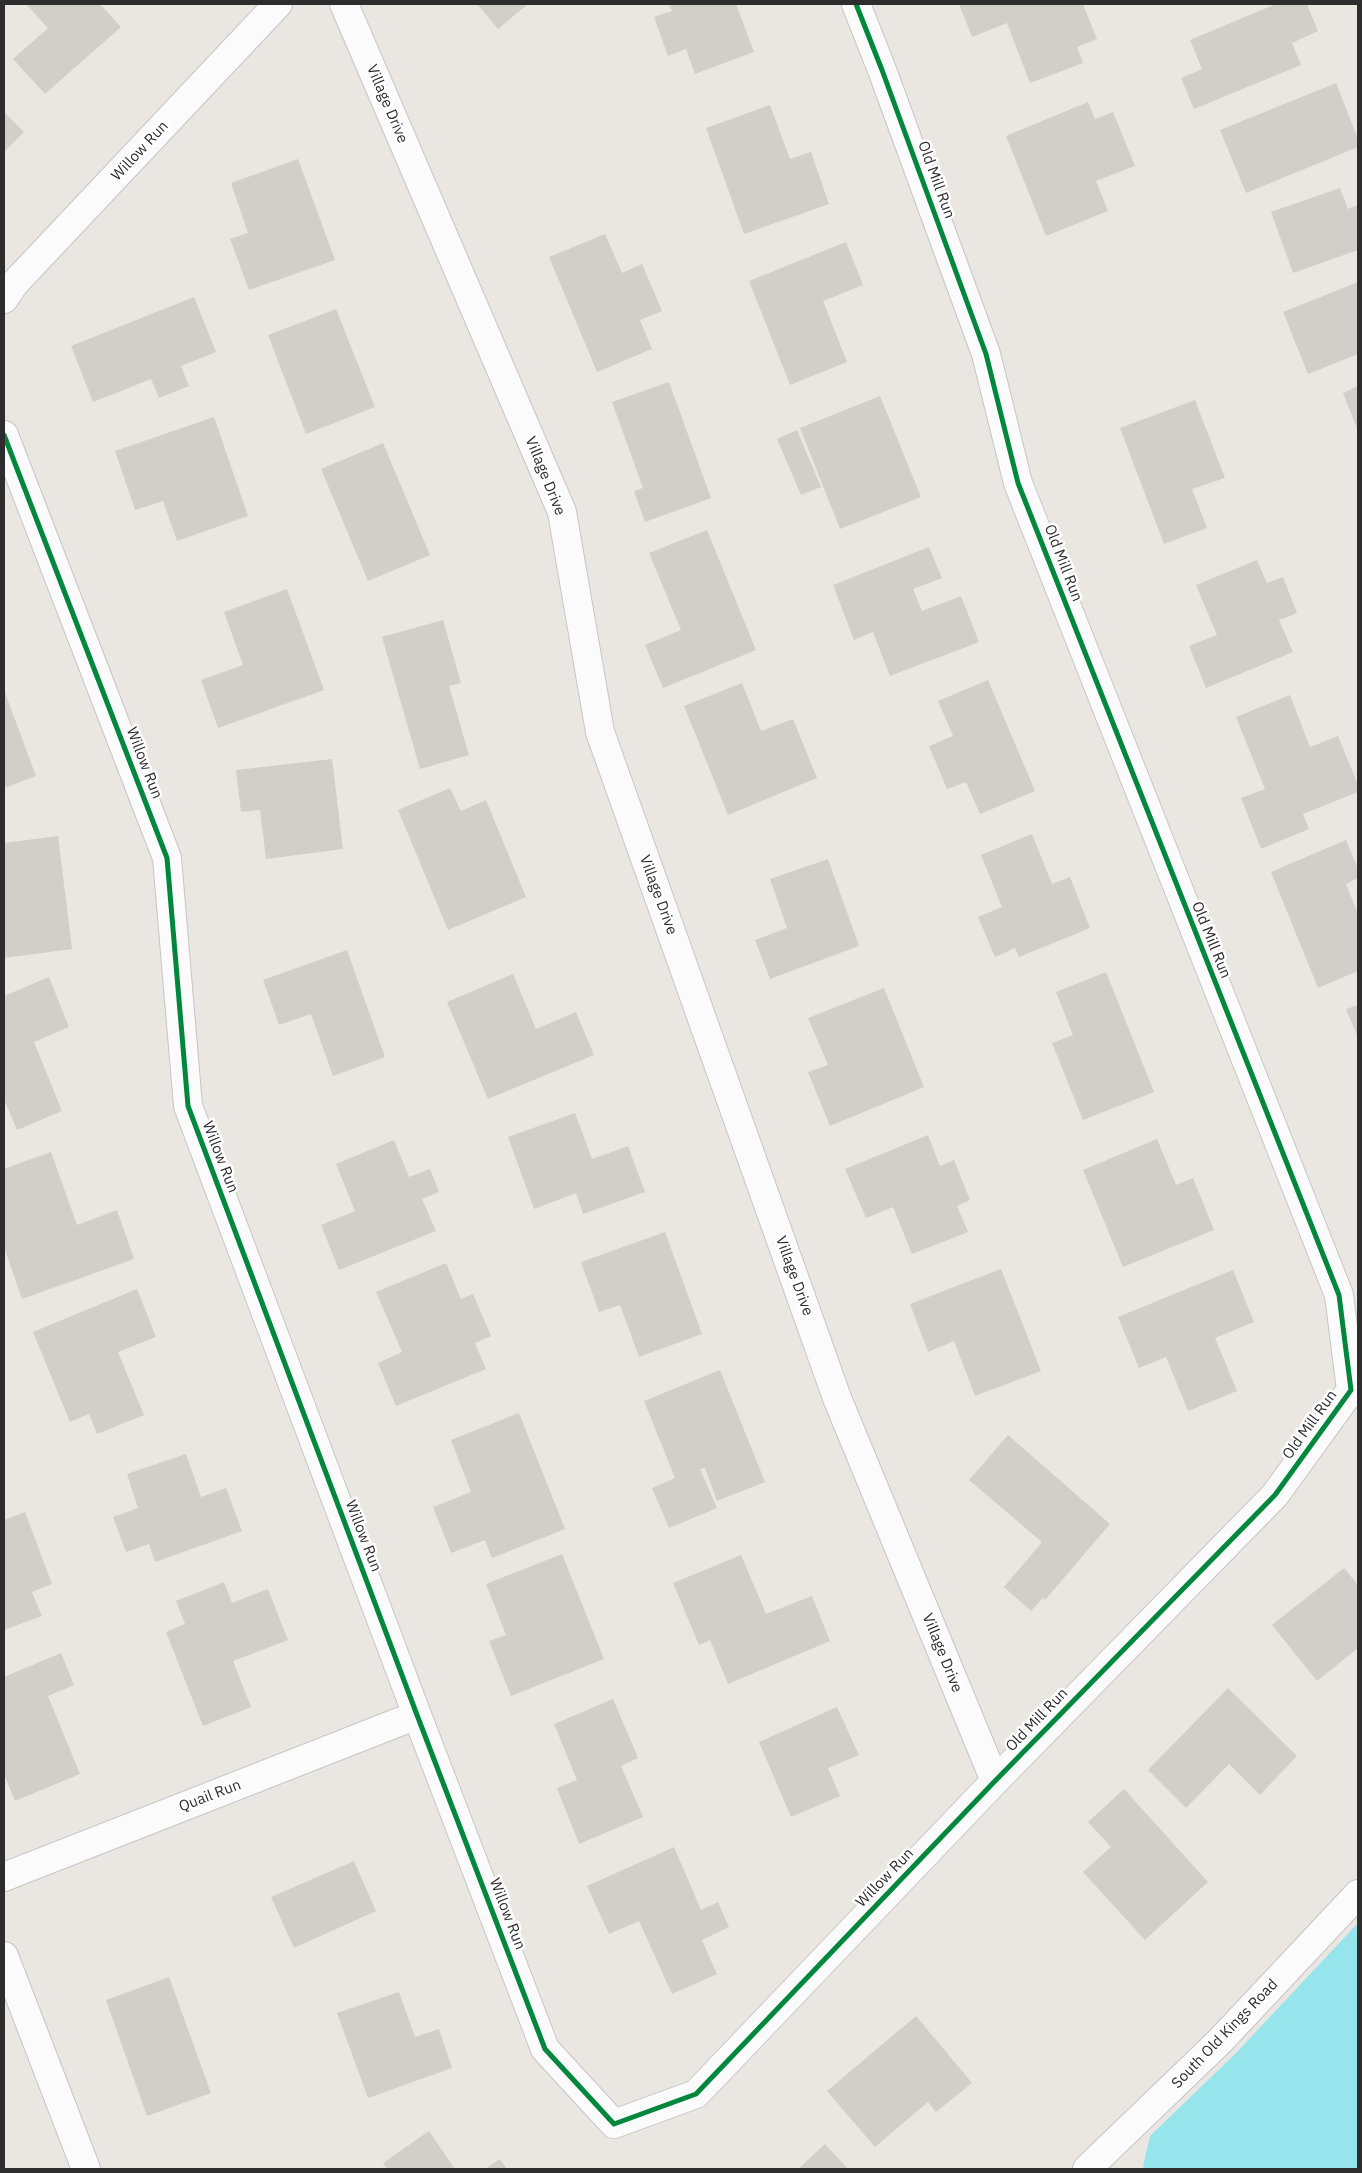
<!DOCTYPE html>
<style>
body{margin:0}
#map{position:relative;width:1362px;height:2173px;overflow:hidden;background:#eae6e2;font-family:"IBM Plex Sans",sans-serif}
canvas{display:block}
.frame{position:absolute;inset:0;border:5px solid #2d2d2d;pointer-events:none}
</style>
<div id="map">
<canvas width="1362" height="2173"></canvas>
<div class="frame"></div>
</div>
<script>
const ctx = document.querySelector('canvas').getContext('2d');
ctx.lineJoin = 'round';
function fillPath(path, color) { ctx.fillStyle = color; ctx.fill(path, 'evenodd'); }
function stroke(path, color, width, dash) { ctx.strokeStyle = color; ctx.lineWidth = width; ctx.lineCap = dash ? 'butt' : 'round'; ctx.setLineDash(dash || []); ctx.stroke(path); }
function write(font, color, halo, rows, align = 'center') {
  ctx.font = font + ' "IBM Plex Sans",sans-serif'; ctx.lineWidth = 5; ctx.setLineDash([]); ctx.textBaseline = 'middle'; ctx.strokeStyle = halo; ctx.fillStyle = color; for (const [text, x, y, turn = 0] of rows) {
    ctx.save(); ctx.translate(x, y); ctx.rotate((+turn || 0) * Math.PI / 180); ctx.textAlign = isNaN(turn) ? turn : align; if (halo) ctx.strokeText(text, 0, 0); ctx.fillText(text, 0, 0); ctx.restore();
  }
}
const water = new Path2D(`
 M1358 1923V2169H1145L1143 2166 1150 2136 1235 2054Z`);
const building = new Path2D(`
 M26 4H100L121 27 45 94 13 59 48 28Z
 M477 4H528L498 29Z
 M669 4H736L754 52 695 74 686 49 668 56 654 17 672 11Z
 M959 4H1083L1097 39 1077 47 1083 63 1030 83 1007 23 972 37Z
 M1276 4H1307L1318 31 1292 43 1301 65 1194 109 1181 78 1202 69 1190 40Z
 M1336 83 1358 139V147L1246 193 1220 130Z
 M1088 102 1095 119 1113 112 1135 166 1096 181 1108 211 1046 236 1006 136Z
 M770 105 790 159 811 152 829 204 744 234 706 128Z
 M4 112 24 132 4 152Z
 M298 159 335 260 249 290 230 239 248 233 231 183Z
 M1340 188 1348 209 1358 205V250L1293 273 1271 212Z
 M605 234 622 273 642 264 662 311 640 320 652 349 597 372 549 257Z
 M846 242 863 285 823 301 847 362 790 385 749 281Z
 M1358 282V354L1308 374 1283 312Z
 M194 297 216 352 181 366 189 386 159 398 151 379 93 402 71 346Z
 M336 309 375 407 306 434 268 335Z
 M669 382 711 498 645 522 634 491 643 488 612 402Z
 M1358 386V431L1343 393Z
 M880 396 921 497 840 529 800 428Z
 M1195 400 1225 478 1192 489 1207 528 1164 544 1120 428Z
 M214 417 248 516 177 541 163 501 135 510 115 451Z
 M797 430 821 487 801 495 777 439Z
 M383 443 430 555 368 581 321 469Z
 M707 530 756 650 663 688 645 645 681 630 649 553Z
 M929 547 942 578 913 589 922 611 961 596 979 642 890 676 873 632 854 640 833 585Z
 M1257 560 1267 583 1283 577 1297 613 1279 620 1293 652 1206 688 1189 646 1217 635 1196 585Z
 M287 589 324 690 218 728 201 680 243 665 224 612Z
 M443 620 461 683 449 686 469 755 420 769 382 637Z
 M988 680 1035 791 980 814 966 782 947 789 929 746 953 736 938 701Z
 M742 683 761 731 793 719 817 778 728 815 684 706Z
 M4 690 36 776 4 788Z
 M1290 695 1310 747 1338 736 1358 785V792L1303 814 1309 829 1261 849 1241 798 1265 789 1236 717Z
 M332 759 343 849 266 859 260 810 241 812 236 770Z
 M450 788 461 811 486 800 526 897 448 930 398 810Z
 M1032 834 1052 884 1070 877 1090 928 1019 957 1015 948 995 957 978 917 1002 907 981 855Z
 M58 836 72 949 4 958V843Z
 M1346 840 1358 869V878L1346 884 1358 914V971L1318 988 1271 872Z
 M828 859 859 946 770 979 755 940 787 928 770 879Z
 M347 950 385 1057 333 1076 311 1014 279 1025 263 980Z
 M1106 972 1154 1092 1083 1120 1052 1043 1073 1035 1056 992Z
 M513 974 536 1029 576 1012 594 1055 488 1099 447 1002Z
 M49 977 69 1027 34 1042 62 1111 17 1130 4 1099V996Z
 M884 988 924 1087 830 1126 808 1072 828 1065 808 1018Z
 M1358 1005V1038L1346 1009Z
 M575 1113 592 1159 628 1146 645 1192 583 1214 576 1193 534 1209 508 1137Z
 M928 1135 940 1166 954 1160 970 1200 957 1206 968 1232 912 1254 893 1207 866 1218 845 1169Z
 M1157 1139 1176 1185 1193 1178 1214 1230 1123 1267 1083 1170Z
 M394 1140 409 1177 430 1169 439 1192 422 1199 436 1231 339 1270 321 1225 355 1211 336 1164Z
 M51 1152 77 1225 117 1210 134 1259 22 1299 4 1247V1169Z
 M665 1232 702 1334 639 1357 620 1305 599 1312 581 1262Z
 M446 1263 461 1299 473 1294 491 1336 475 1343 486 1369 396 1406 378 1363 402 1352 376 1292Z
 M1001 1269 1041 1371 975 1396 954 1341 928 1352 910 1304Z
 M1233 1270 1254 1322 1215 1338 1237 1391 1188 1411 1166 1357 1139 1368 1118 1317Z
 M137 1289 156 1337 118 1352 144 1415 97 1434 89 1414 70 1422 33 1332Z
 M720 1370 765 1482 717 1501 705 1468 700 1469 717 1508 669 1528 652 1488 675 1478 644 1401Z
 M519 1413 565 1529 492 1558 485 1540 451 1553 433 1507 471 1492 451 1440Z
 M1008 1435 1110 1524 1045 1600 1043 1598 1031 1611 1004 1587 1042 1542 969 1480Z
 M186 1454 201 1497 226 1488 242 1531 155 1562 149 1544 126 1552 113 1517 138 1508 127 1474Z
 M25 1512 52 1584 32 1592 42 1616 4 1630V1520Z
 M562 1554 604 1659 511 1696 489 1641 506 1635 486 1584Z
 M741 1555 766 1614 812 1596 830 1641 728 1684 710 1640 699 1645 673 1583Z
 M1344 1568 1358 1585V1648L1317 1681 1272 1625Z
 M224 1582 232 1603 268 1589 288 1640 233 1661 251 1707 203 1726 166 1632 185 1624 176 1601Z
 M61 1653 74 1685 48 1696 80 1774 15 1801 4 1774V1677Z
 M1228 1688 1297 1756 1260 1795 1229 1764 1186 1808 1148 1770Z
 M613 1699 638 1758 621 1766 643 1817 579 1844 557 1788 577 1780 554 1724Z
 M837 1707 859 1755 828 1768 840 1796 791 1817 759 1742Z
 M1124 1789 1208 1882 1145 1940 1083 1872 1111 1847 1088 1822Z
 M674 1847 701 1910 718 1902 729 1927 702 1940 717 1974 672 1994 639 1921 609 1934 587 1886Z
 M354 1861 376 1911 294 1948 271 1897Z
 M169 1977 211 2093 147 2116 106 2000Z
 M399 1992 415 2037 439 2029 452 2068 368 2098 337 2013Z
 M916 2016 972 2083 936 2112 928 2102 875 2147 827 2091Z
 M429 2131 455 2169H387L383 2163Z
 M825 2144 848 2169H798Z
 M500 2159 507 2169H485Z`);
const minor = new Path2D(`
 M344 4 562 512 600 732 837 1398 995 1781
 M4 299 14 284 278 4
 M4 435 167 858 188 1106 417 1715 545 2049 614 2124 696 2094 995 1781 1275 1495 1351 1390 1339 1295 1018 483 986 354 882 70 856 4
 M4 1877 417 1715
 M4 1956 86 2169
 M1087 2169 1220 2041 1358 1894`);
const cycleway = new Path2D(`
 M4 435 167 858 188 1106 417 1715 545 2049 614 2124 696 2094 995 1781 1275 1495 1351 1390 1339 1295 1018 483 986 354 882 70 856 4`);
const streetNames = [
 ["Village Drive",387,104,67],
 ["Willow Run",140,151,-47],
 ["Old Mill Run",936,180,70],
 ["Village Drive",545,476,68],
 ["Old Mill Run",1063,563,69],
 ["Willow Run",144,763,69],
 ["Village Drive",658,895,70],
 ["Old Mill Run",1211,940,68],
 ["Willow Run",220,1157,69],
 ["Village Drive",794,1276,70],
 ["Old Mill Run",1310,1425,-54],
 ["Willow Run",363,1536,69],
 ["Village Drive",942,1653,68],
 ["Old Mill Run",1037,1720,-46],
 ["Quail Run",210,1796,-21],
 ["Willow Run",885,1878,-46],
 ["Willow Run",507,1914,69],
 ["South Old Kings Road",1225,2034,-46]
];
fillPath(water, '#96e5ec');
fillPath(building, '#d2cfcb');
stroke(minor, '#c6c5c5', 30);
stroke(minor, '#fcfbfb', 28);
stroke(cycleway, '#00873e', 5);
write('15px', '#2d2d2d', '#fff', streetNames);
</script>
